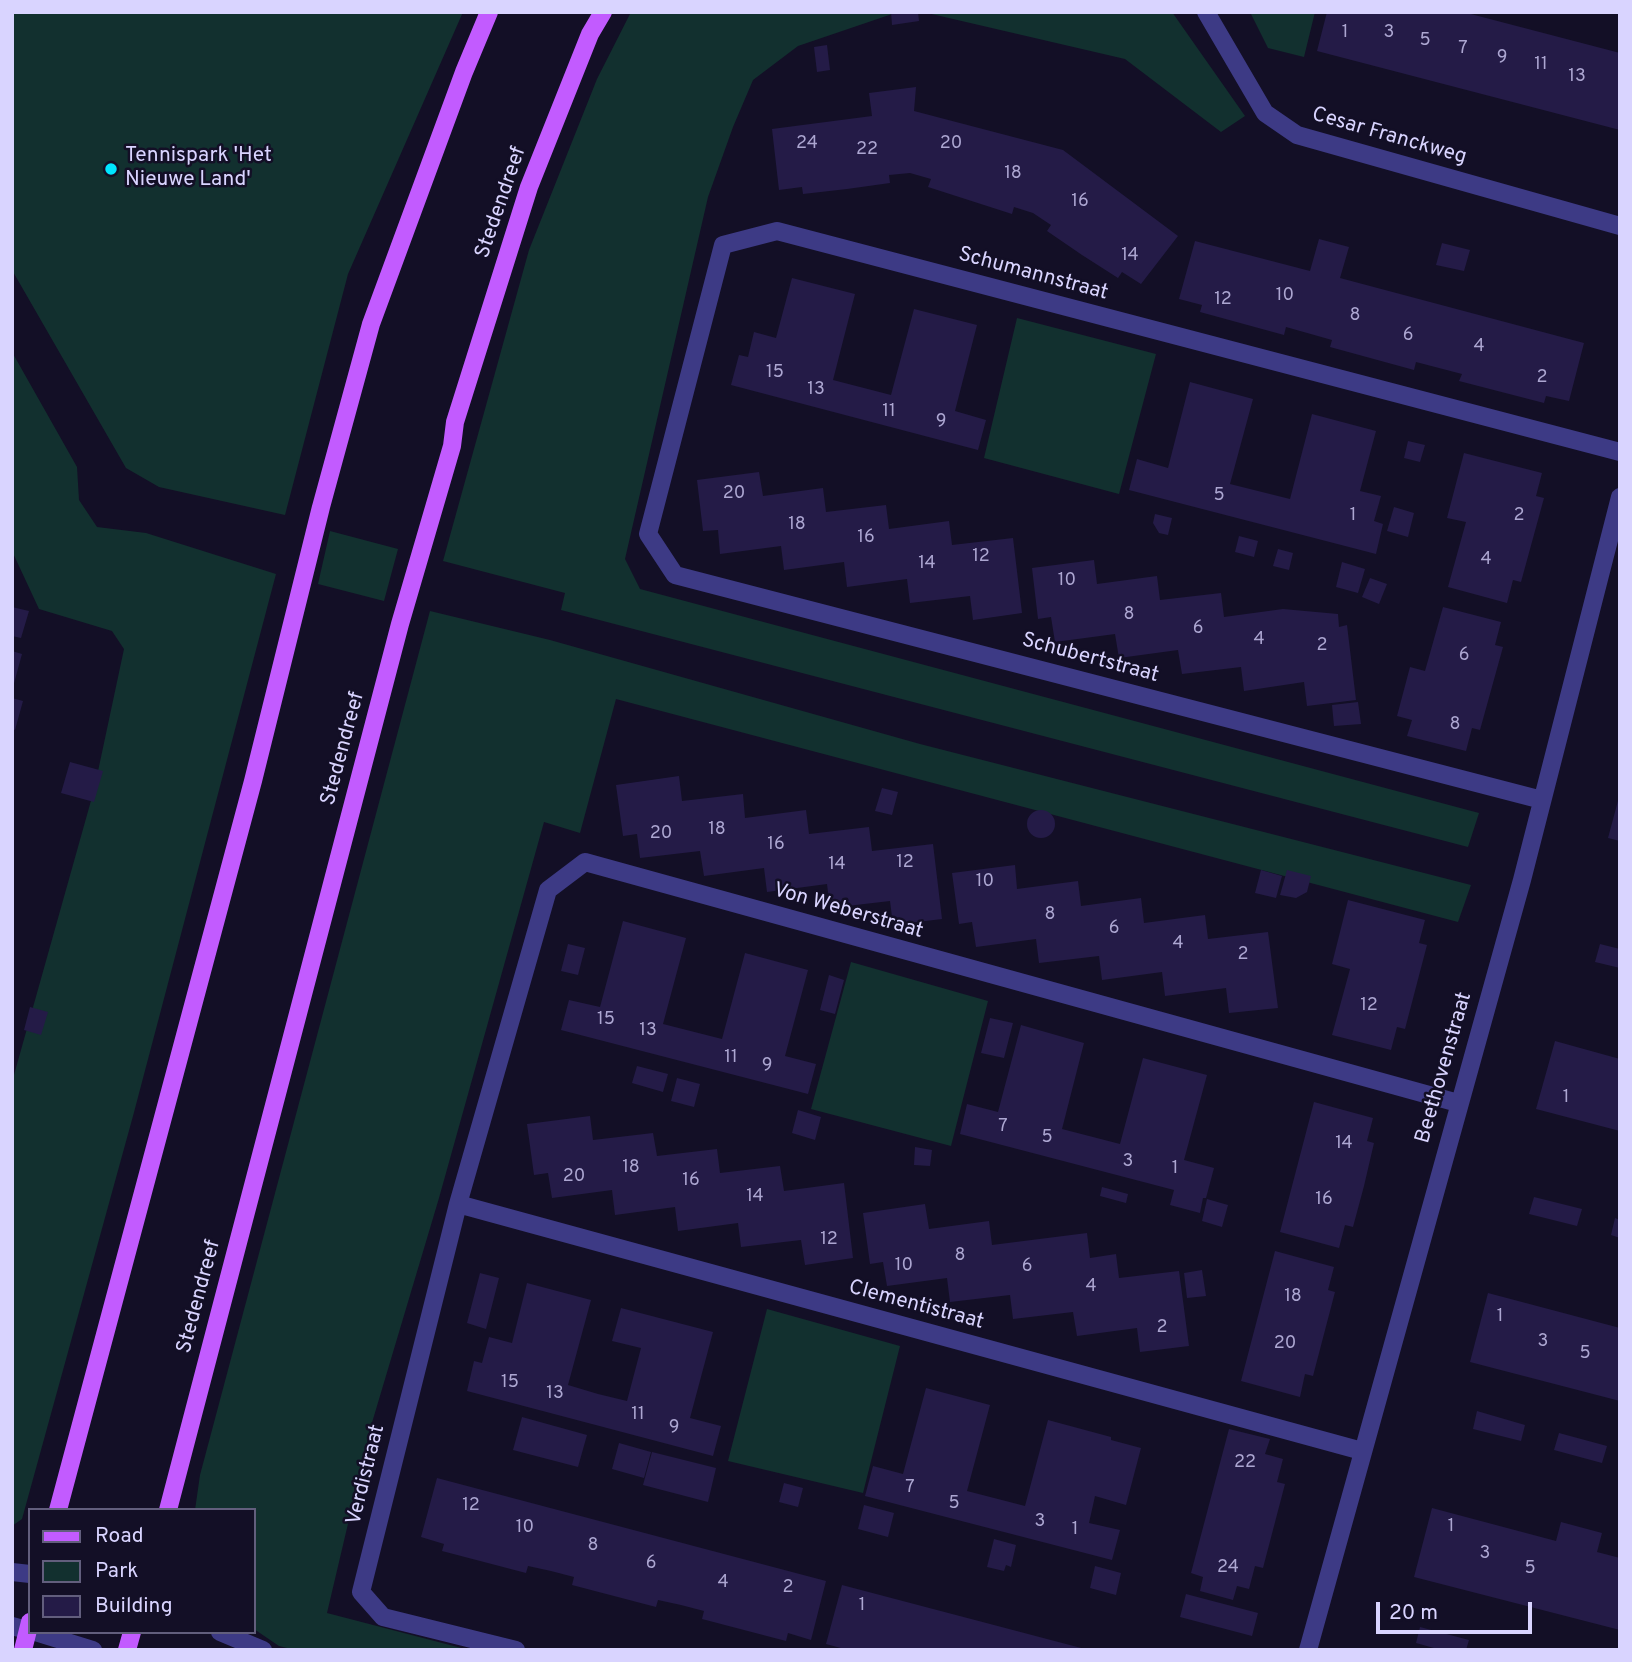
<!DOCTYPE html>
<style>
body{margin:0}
#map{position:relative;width:1632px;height:1662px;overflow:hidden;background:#130f26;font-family:Overpass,sans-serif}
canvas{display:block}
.frame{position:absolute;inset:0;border:14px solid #d9d4ff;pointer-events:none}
.legend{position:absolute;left:28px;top:1508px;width:228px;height:126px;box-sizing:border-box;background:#130f26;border:2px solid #625e7d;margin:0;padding:9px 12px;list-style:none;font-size:21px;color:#d9d4ff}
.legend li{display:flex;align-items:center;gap:14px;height:35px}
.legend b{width:35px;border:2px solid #625e7d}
.scale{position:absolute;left:1376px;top:1602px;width:156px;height:32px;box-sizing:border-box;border:4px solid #d9d4ff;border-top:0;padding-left:9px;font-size:21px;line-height:24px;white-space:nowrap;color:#d9d4ff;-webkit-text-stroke:5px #130f26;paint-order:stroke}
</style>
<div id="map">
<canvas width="1632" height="1662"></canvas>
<div class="frame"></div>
<ul class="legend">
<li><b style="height:9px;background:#c25bff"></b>Road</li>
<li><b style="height:19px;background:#12302f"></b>Park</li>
<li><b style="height:19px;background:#241b47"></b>Building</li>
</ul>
<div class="scale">20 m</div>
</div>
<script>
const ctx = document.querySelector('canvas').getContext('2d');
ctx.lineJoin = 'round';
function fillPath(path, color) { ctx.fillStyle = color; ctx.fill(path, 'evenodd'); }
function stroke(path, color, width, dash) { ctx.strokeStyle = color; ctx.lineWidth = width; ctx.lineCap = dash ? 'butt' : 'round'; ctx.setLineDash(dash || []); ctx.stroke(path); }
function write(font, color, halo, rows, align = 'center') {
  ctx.font = font + ' Overpass,sans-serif'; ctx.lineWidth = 5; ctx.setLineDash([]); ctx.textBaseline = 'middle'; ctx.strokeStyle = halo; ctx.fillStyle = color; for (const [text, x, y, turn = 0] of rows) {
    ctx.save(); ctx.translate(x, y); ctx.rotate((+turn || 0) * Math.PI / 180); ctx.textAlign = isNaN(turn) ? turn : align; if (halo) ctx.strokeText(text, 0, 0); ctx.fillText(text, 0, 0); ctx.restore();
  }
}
const green = new Path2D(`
 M12 12H463L348 274 285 515 159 487 126 468 12 270Z
 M631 12H898L798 46 753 80 733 127 708 197 625 559 640 589 1479 813 1468 847 561 610 565 593 443 561 529 250 597 79Z
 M923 12H1172L1245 116 1221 132 1125 59Z
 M1250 12H1315L1304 57 1268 48Z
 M1017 318 1156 354 1119 494 984 458Z
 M12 352 77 467 79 500 97 527 146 533 276 574 133 1116 22 1519 12 1526V1082L94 790 124 649 112 631 39 609 12 551Z
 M330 531 398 549 384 601 318 584Z
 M430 611 550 640 920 744 1471 885 1458 922 616 699 580 833 544 822 439 1198 371 1426 327 1613 469 1650H295L279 1646 254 1629V1510H195L200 1475Z
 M851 962 988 1001 951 1146 811 1109Z
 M767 1309 900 1346 863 1493 728 1461Z`);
const building = new Path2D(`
 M891 12H918L919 21 892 25Z
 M1327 12H1463L1620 53V130L1317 51Z
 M827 45 830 70 817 72 814 47Z
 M916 87 914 111 1063 150 1178 236 1141 284 1122 272 1118 278 1082 255 1047 231 1051 225 1033 213 1014 207 1012 214 928 187 931 179 910 173 889 175 890 183 847 189 803 194 802 187 779 190 772 129 872 116 869 93Z
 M1319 239 1349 247 1340 278 1584 343 1569 401 1546 396 1544 403 1459 381 1462 374 1416 362 1414 370 1330 347 1332 340 1286 327 1284 335 1200 312 1202 305 1179 299 1195 241 1310 271Z
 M1442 243 1470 250 1464 271 1436 265Z
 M792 278 855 294 833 380 891 395 914 309 977 325 955 411 986 420 978 450 731 385 739 355 748 357 754 332 776 338Z
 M1190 382 1253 399 1230 484 1290 499 1312 414 1376 431 1360 491 1381 496 1374 521 1383 524 1376 554 1129 490 1137 459 1168 468Z
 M1408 441 1425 445 1420 462 1404 458Z
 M1464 453 1542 473 1536 496 1544 498 1521 582 1513 580 1507 603 1448 587 1466 522 1447 518Z
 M759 472 763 496 823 488 826 512 886 505 889 529 949 521 952 545 1013 538 1022 613 973 620 970 596 910 603 907 579 847 587 844 562 784 570 781 546 720 554 718 530 703 531 697 480Z
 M1394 507 1414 513 1408 537 1387 531Z
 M1155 514 1172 518 1168 535 1159 533 1153 523Z
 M1239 536 1258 541 1254 557 1235 552Z
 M1278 549 1293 553 1289 570 1273 566Z
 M1094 560 1097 584 1157 576 1160 600 1221 593 1224 617 1283 609 1338 614 1339 627 1347 625 1356 700 1307 706 1304 682 1244 691 1241 667 1182 674 1178 650 1119 658 1115 634 1055 642 1051 617 1038 619 1032 568Z
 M1342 562 1365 569 1358 593 1336 587Z
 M1370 578 1387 584 1379 604 1362 597Z
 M12 607 29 611 21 638 12 636Z
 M1443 607 1501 622 1495 645 1503 647 1480 730 1472 728 1466 751 1407 736 1412 720 1397 716 1410 667 1425 671Z
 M12 651 22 654 13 687H12Z
 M12 698 23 701 15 730 12 729Z
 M1358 702 1361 724 1334 726 1332 705Z
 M70 762 103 771 94 802 61 793Z
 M679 776 682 801 743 794 745 818 806 810 809 834 869 827 872 851 933 844 942 919 893 925 890 901 830 908 827 884 767 892 764 868 704 876 700 851 640 858 637 834 623 836 616 785Z
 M882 788 898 792 892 815 875 811Z
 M1619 797H1620V841L1608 838Z
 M1027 824a14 14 0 1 1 28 0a14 14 0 1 1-28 0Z
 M1015 865 1017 889 1078 881 1081 906 1141 898 1144 923 1205 915 1208 939 1268 932 1278 1008 1229 1013 1226 988 1165 996 1162 972 1102 980 1099 956 1039 963 1036 939 976 947 972 922 959 924 952 873Z
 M1261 870 1282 876 1276 898 1255 893Z
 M1287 870 1311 876 1307 892 1296 898 1280 895Z
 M1348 900 1425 920 1419 943 1427 945 1405 1029 1397 1027 1391 1050 1332 1035 1350 969 1332 964Z
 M623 921 686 938 663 1024 722 1039 745 953 808 970 785 1056 816 1064 808 1094 561 1030 569 1000 600 1007Z
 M568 944 585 948 578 975 561 971Z
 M1600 944 1620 949V968L1595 962Z
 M829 975 844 980 835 1014 820 1010Z
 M30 1007 48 1012 41 1035 24 1030Z
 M990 1018 1013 1023 1004 1058 981 1053Z
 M1021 1025 1084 1043 1062 1129 1120 1144 1143 1058 1207 1075 1184 1160 1214 1168 1206 1198H1203L1200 1213 1170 1205 1174 1190 960 1134 967 1104 998 1112Z
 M1555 1041 1620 1059V1131L1536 1109Z
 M637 1066 668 1074 663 1092 632 1083Z
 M677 1078 700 1084 694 1107 671 1101Z
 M1314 1102 1373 1118 1367 1141 1374 1143 1364 1186 1353 1227 1345 1225 1339 1248 1280 1232Z
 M798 1110 821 1117 815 1140 792 1133Z
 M590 1116 593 1140 653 1133 657 1156 717 1149 720 1173 780 1166 784 1191 844 1183 853 1258 805 1265 801 1240 741 1247 738 1223 678 1231 675 1207 615 1215 612 1190 552 1198 548 1173 534 1175 527 1124Z
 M915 1147 932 1150 930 1166 914 1165Z
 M1102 1187 1128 1194 1126 1203 1100 1196Z
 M1534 1197 1582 1209 1577 1226 1529 1214Z
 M1207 1199 1228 1205 1222 1227 1202 1221Z
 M925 1204 929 1229 989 1221 992 1245 1087 1233 1090 1258 1116 1254 1119 1278 1179 1271 1189 1346 1140 1352 1137 1328 1077 1336 1073 1312 1013 1319 1010 1295 950 1302 947 1278 887 1286 883 1262 870 1264 863 1213Z
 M1615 1218 1620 1220V1238L1611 1235Z
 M1275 1251 1334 1267 1328 1290 1335 1292 1313 1376 1305 1374 1300 1397 1241 1381Z
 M1202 1270 1206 1296 1187 1298 1184 1273Z
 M480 1273 499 1278 486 1329 467 1323Z
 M527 1283 591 1300 568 1385 598 1394 627 1401 641 1348 612 1341 621 1308 713 1332 690 1418 721 1426 713 1456 467 1391 474 1361 482 1363 489 1337 512 1343Z
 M1488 1293 1620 1328V1401L1470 1362Z
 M926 1388 990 1405 967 1491 1025 1506 1048 1420 1111 1437V1440L1141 1448 1126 1505 1095 1496 1089 1523 1120 1530 1112 1560 865 1496 873 1466 903 1474Z
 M1477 1411 1525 1425 1521 1441 1473 1429Z
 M522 1417 587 1435 578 1467 513 1450Z
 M1229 1429 1270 1439 1265 1454 1283 1459 1277 1482 1285 1484 1263 1568 1255 1566 1249 1589 1237 1586 1233 1600 1200 1591 1203 1577 1191 1573Z
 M1559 1433 1607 1446 1602 1463 1554 1450Z
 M619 1443 651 1452 644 1478 612 1469Z
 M652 1452 716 1468 708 1502 643 1485Z
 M437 1478 826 1581 811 1640 788 1633 786 1641 702 1619 704 1611 681 1605 658 1600 656 1607 572 1585 574 1577 551 1571 528 1566 526 1573 442 1551 444 1544 421 1537Z
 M784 1483 803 1488 798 1507 779 1502Z
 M864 1505 894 1513 888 1537 858 1529Z
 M1432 1508 1556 1541 1561 1522 1602 1533 1597 1552 1620 1558V1630L1414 1577Z
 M994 1539 1016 1545 1011 1567 1006 1565 1004 1571 987 1567Z
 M1095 1566 1121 1573 1116 1595 1090 1588Z
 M842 1585 1085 1649V1650H848L826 1644Z
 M1186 1594 1258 1613 1252 1636 1180 1617Z
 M1420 1627 1469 1640 1466 1650H1441L1416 1643Z`);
const minor = new Path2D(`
 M1206 12 1265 113 1297 135 1620 226
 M1542 800 675 575 648 534 723 245 777 231 1620 452
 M458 1204 1362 1451
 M12 1572 30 1574
 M12 1626 30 1631
 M35 1632 93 1650
 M220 1632 263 1650
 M516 1650 383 1617 361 1592 458 1204 548 890 585 862 1458 1103
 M1308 1650 1522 880 1620 497`);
const major = new Path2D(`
 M58 1510 253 781 321 507 371 324 464 72 489 12
 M168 1510 400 624 452 446 455 422 529 187 590 34 603 12
 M23 1650 30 1622
 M127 1650 132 1632`);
const markers = [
 [111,169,7,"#00e5ff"]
];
const numberNames = [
 ["1",1345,33],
 ["3",1389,33],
 ["5",1425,41],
 ["7",1463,49],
 ["9",1502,58],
 ["11",1541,65],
 ["13",1577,77],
 ["24",807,144],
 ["20",951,144],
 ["22",867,150],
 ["18",1013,174],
 ["16",1080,202],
 ["14",1130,256],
 ["10",1285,296],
 ["12",1223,300],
 ["8",1355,316],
 ["6",1408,336],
 ["4",1479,347],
 ["15",775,373],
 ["2",1542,378],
 ["13",816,390],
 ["11",889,412],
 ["9",941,422],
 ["20",734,494],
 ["5",1219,496],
 ["1",1353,516],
 ["2",1519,516],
 ["18",797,525],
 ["16",866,538],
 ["12",981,557],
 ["4",1486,560],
 ["14",927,564],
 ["10",1067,581],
 ["8",1129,615],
 ["6",1198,629],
 ["4",1259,640],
 ["2",1322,646],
 ["6",1464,656],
 ["8",1455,725],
 ["18",717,830],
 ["20",661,834],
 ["16",776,845],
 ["12",905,863],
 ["14",837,865],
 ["10",985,882],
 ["8",1050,915],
 ["6",1114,929],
 ["4",1178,944],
 ["2",1243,955],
 ["12",1369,1006],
 ["15",606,1020],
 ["13",648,1031],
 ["11",731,1058],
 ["9",767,1066],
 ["1",1566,1098],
 ["7",1003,1127],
 ["5",1047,1138],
 ["14",1344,1144],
 ["3",1128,1162],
 ["18",631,1168],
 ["1",1175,1169],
 ["20",574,1177],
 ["16",691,1181],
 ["14",755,1197],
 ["16",1324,1200],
 ["12",829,1240],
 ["8",960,1256],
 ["10",904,1266],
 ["6",1027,1267],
 ["4",1091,1287],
 ["18",1293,1297],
 ["1",1500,1317],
 ["2",1162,1328],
 ["3",1543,1342],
 ["20",1285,1344],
 ["5",1585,1354],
 ["15",510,1383],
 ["13",555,1394],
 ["11",638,1415],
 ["9",674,1428],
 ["22",1245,1463],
 ["7",910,1488],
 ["5",954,1504],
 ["12",471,1506],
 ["3",1040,1522],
 ["1",1451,1527],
 ["10",525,1528],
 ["1",1075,1530],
 ["8",593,1546],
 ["3",1485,1554],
 ["6",651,1564],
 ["24",1228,1568],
 ["5",1530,1569],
 ["4",723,1583],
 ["2",788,1588],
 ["1",862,1606]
];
const streetNames = [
 ["Cesar Franckweg",1389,137,16],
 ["Stedendreef",502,203,-71],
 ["Schumannstraat",1033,275,15],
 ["Schubertstraat",1090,659,15],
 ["Stedendreef",344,749,-75],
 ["Von Weberstraat",848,912,16],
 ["Beethovenstraat",1445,1068,-74],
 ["Stedendreef",200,1297,-75],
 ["Clementistraat",916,1306,15],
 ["Verdistraat",367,1475,-76]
];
const poiNames = [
 ["Tennispark 'Het",125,157],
 ["Nieuwe Land'",125,181]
];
fillPath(green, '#12302f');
fillPath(building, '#241b47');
stroke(minor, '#3d3a85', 18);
stroke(major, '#c25bff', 18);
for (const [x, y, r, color] of markers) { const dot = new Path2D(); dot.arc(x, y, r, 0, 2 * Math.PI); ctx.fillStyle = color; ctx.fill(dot); stroke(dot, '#130f26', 2.5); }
write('18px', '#aca6d1', null, numberNames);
write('21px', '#d9d4ff', '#130f26', streetNames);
write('21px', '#d9d4ff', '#130f26', poiNames, 'left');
</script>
